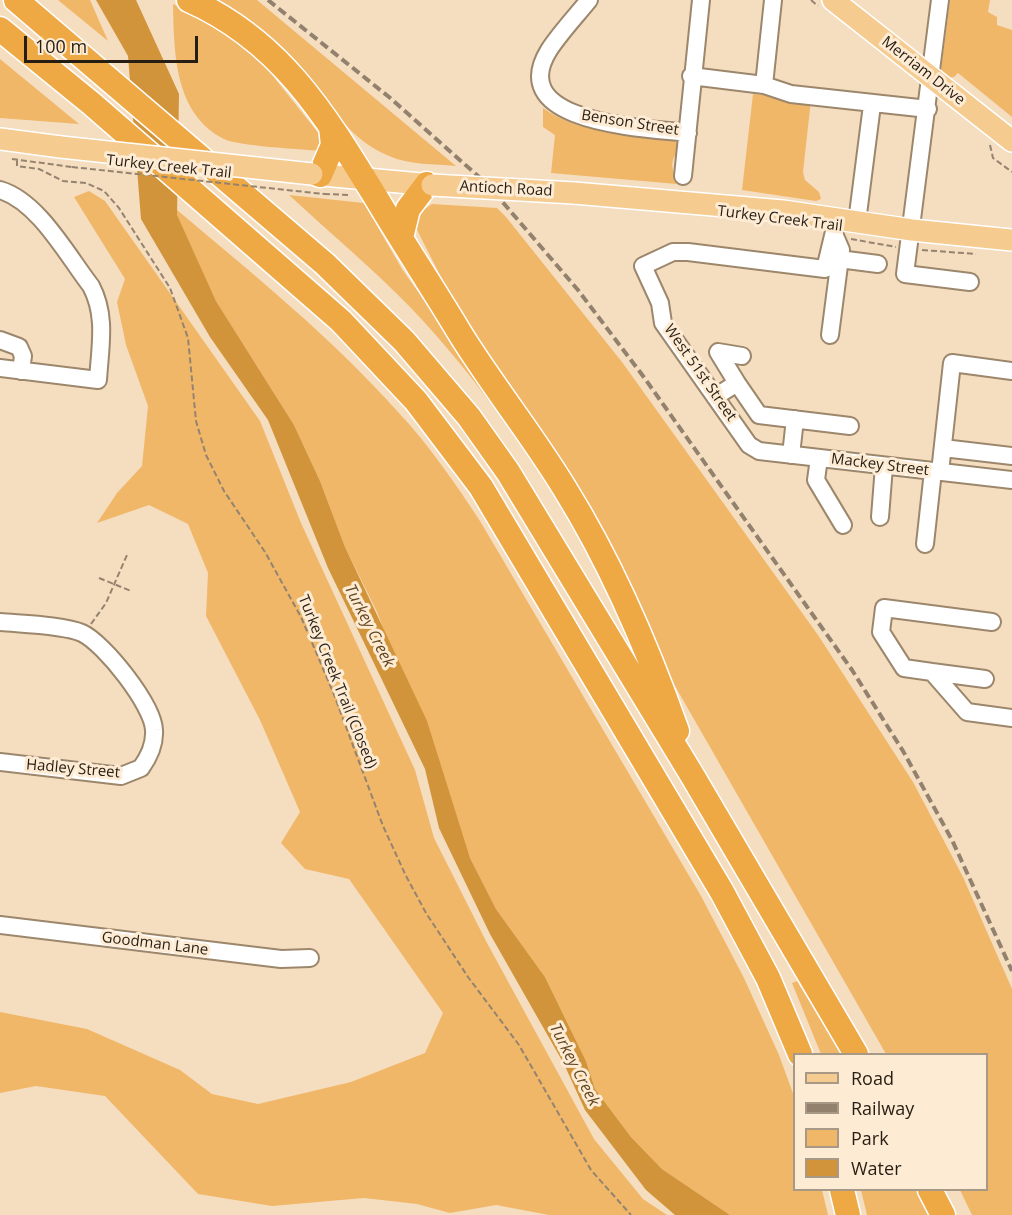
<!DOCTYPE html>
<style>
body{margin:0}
#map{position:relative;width:1012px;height:1215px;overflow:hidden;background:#f5ddc0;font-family:"Open Sans",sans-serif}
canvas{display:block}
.legend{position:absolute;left:793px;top:1053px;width:195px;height:138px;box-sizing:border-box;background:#feebd4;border:2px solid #a89987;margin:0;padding:8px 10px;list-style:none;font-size:18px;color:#261e13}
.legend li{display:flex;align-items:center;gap:12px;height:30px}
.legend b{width:30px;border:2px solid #a89987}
.scale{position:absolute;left:24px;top:36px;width:174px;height:27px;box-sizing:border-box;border:3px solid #261e13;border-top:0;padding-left:8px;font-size:18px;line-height:21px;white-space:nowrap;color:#261e13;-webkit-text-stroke:4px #feebd4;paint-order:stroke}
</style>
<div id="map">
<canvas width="1012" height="1215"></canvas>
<ul class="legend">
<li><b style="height:8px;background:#f5cb8f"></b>Road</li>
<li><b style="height:8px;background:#92816d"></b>Railway</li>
<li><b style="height:16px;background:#f1b768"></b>Park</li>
<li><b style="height:16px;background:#d1943a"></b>Water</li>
</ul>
<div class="scale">100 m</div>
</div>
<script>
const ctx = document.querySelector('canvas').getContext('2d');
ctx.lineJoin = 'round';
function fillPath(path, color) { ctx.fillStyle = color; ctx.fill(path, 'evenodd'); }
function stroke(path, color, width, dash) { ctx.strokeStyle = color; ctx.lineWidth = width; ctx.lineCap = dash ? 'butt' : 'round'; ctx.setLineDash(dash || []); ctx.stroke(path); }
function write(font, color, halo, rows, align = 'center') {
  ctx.font = font + ' "Open Sans",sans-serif'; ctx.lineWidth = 6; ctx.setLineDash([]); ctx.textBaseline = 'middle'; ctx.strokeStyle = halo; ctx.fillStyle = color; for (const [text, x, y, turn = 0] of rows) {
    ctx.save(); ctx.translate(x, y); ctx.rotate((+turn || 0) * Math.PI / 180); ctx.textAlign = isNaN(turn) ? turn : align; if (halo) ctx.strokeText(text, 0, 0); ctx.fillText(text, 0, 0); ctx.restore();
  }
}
const green = new Path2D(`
 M58 0H90L108 41Z
 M213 0H257L456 166C434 164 409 165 389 156 350 139 335 112 311 80 286 47 252 18 213 0Z
 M950 0H997H990L988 12 997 17V25L1012 30V117L958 73 954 77 947 78 941 70Z
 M173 4 212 22 261 61 320 135V151C301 149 237 146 224 139 174 114 174 52 173 4Z
 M0 59 79 124 0 118Z
 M753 94 811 100 803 172 805 180 819 192 821 199 816 201 742 190Z
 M543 108C578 134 628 133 670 139L683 145C669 161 671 164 677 184L551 173 555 135 543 127Z
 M89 191 105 201 260 421 301 523 415 770 434 838 487 943 594 1139 643 1199 667 1215H549L496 1205 450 1213 417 1204 364 1198 272 1206 198 1194 105 1096 36 1086 0 1093V1012L87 1029 180 1070 212 1094 258 1104 351 1082 425 1053 443 1013 349 879 305 869 281 843 300 812 260 720 206 616 208 573 188 524 149 505 97 523 117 493 142 466 148 406 126 345 117 302 125 279 74 197Z
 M289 195 364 203 402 269 546 474 579 536C530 455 476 376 410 307 372 268 329 232 289 195Z
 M432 204 497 208 506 217 622 362 818 635 913 782 963 877 1012 989V1215H972L960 1190H986V1054H886L445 285 415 226 416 215Z
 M177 210C253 274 331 337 398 412 429 445 455 483 480 521L701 896 744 978 779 1055 794 1096V1190H822L828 1215H730L662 1169 631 1137 595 1089 586 1061 545 977 496 909 470 858 377 612 345 547 320 481 294 425 216 301 176 215Z
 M797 981 841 1054H821L792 983Z
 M861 1190H917L930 1215H867Z`);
const water = new Path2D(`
 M96 0H136L179 94 177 215 216 301 294 425 320 481 345 547 427 721 470 858 496 909 545 977 586 1061 595 1089 631 1137 662 1169 730 1215H675L646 1190 585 1110 564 1064 490 934 439 828 425 769 328 568 268 420 210 337 141 219 128 56Z`);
const path = new Path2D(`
 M811 0 818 6
 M990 145 993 158 1012 172
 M12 159 72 167
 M17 160V166L39 169 63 181 86 183 104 191 119 208 170 288 188 338 196 421 206 455 224 491 265 552 301 617 333 692 383 826 406 876 426 913 468 977 519 1045 591 1170 631 1215
 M324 194 351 195
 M851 239 896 247
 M922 250 976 254
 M99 578 131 591
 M91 624 106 603 127 555`);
const minor = new Path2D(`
 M589 0C576 16 560 33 549 50 503 124 647 128 688 133
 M940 0 905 274 970 282
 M691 76 764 85 773 0
 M764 85 791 94 928 109
 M683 176 701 0
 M0 190C38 201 67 255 91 286 107 316 100 347 98 380L0 368
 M837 219 825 269 688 252H673L643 266 660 303 663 323 749 445 759 451 1012 480
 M857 222 872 105
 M839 259 878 264
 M830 335 841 250 835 236
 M0 340 19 347 23 356 21 371
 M737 383 759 415 850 426
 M715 397 737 383 718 352 742 356
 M943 448 1012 456
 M791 455 795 419
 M819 458 816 480 843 525
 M940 472 952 363 1012 371
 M880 517 884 466
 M925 544 933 471
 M0 622C21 624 64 625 82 633 104 643 153 705 154 730 155 744 149 757 141 768L121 776 0 762
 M932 672 904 668 881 632 884 608 992 622
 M985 679 932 672 967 712 1012 718
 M0 925 281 959 310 958`);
const major = new Path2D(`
 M833 0 1012 141
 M0 139 61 147
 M312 174 432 185
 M574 193 783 211 912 230 1012 240`);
const highway = new Path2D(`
 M16 0 325 264 404 341 469 417 508 472 692 775 856 1054
 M189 0C282 41 327 118 378 201 405 246 434 290 461 335 494 388 533 436 565 489 611 563 648 649 677 731
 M0 29 92 104 341 321 416 401 481 487 722 892 768 978 800 1054
 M320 175 333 145 331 127
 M401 238 408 209 427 184
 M842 1190 848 1215
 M930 1190 943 1215`);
const rail = new Path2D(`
 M268 0 389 97 488 185 578 290 643 376 852 670 903 751 952 840 1012 971`);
const pathBridge = new Path2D(`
 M72 167 324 194`);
const majorBridge = new Path2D(`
 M61 147 312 174
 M432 185 574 193`);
const streetNames = [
 ["Merriam Drive",923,71,38],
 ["Benson Street",630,123,9],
 ["Turkey Creek Trail",169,167,6],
 ["Antioch Road",506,189,3],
 ["Turkey Creek Trail",780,219,7],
 ["West 51st Street",700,373,55],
 ["Mackey Street",880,465,7],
 ["Turkey Creek Trail (Closed)",337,682,68],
 ["Hadley Street",73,769,5],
 ["Goodman Lane",155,944,7]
];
const waterNames = [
 ["Turkey Creek",369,626,63],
 ["Turkey Creek",574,1065,63]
];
fillPath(green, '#f1b768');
fillPath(water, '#d1943a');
stroke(minor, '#9c876c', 20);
stroke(major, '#fff', 24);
stroke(highway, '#fff', 27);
stroke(path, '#94846f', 2, [6, 3]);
stroke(minor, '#fff', 16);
stroke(major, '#f5cb8f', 21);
stroke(highway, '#eea945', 24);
stroke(rail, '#92816d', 4, [9, 4.5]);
stroke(majorBridge, '#fff', 24, []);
stroke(pathBridge, '#94846f', 2, [6, 3]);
stroke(majorBridge, '#f5cb8f', 21);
write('15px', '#261e13', '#feebd4', streetNames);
write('italic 16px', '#614723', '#feebd4', waterNames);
</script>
